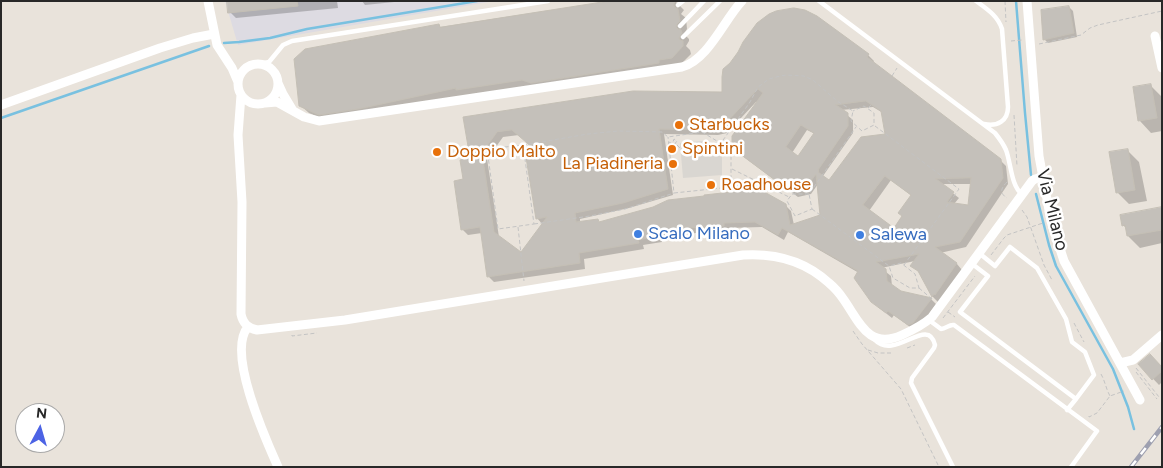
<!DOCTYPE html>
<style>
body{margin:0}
#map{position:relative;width:1163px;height:468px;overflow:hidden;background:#e9e3db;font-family:Figtree,sans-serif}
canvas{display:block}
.frame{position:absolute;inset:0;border:2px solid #282828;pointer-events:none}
.north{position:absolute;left:15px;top:403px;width:50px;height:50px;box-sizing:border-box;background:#fff;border:1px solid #a9a9a9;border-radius:50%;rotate:6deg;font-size:14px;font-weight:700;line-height:20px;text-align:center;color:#282828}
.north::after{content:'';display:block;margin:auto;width:18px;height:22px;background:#4c63e5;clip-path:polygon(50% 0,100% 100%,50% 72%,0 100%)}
</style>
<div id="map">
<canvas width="1163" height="468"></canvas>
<div class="frame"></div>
<div class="north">N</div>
</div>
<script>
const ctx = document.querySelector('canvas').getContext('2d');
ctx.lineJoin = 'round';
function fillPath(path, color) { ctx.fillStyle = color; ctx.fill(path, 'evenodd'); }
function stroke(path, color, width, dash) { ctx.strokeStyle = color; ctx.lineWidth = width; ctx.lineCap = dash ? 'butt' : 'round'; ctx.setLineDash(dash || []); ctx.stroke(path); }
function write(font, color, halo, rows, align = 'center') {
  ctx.font = font + ' Figtree,sans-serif'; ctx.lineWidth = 5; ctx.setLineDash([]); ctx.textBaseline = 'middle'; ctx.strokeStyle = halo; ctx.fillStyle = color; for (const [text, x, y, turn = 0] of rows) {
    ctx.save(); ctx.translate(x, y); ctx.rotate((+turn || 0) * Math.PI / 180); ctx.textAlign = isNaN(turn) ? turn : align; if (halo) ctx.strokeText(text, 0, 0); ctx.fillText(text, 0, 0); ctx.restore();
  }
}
const industrial = new Path2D(`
 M225 1H494L238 45Z`);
const plaza = new Path2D(`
 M703 141 722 156V175L683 178 680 143Z`);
const shadow = new Path2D(`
 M229 1H337L338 8 236 18 230 12Z
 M362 1H404L365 5Z
 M675 1 684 10 681 14 686 18 687 29 684 34 689 39V41L686 46 690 50 691 54 680 65 323 119 309 113 300 105 439 26 441 28Z
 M1069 7 1073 11 1077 37 1048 43 1044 39Z
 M816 17 868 55 874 61 873 63 1000 160 1006 166 1008 184 966 247 940 253 957 264 962 270 938 302 933 297 920 273 912 265 915 261 881 268 891 276 892 286 900 292 931 299 936 304 919 328 914 330 894 315 892 318 878 307 859 273 788 232 784 240 762 227 729 228V231H725V233L710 232 709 231 662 238V242L643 245 644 249 584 259 585 269 494 282 489 277 482 233 468 235 462 229 465 180 471 160 465 118 723 93ZM756 102 758 103 734 148 740 154 798 197 811 194 818 184 822 216 794 225 791 211 785 205 600 223H580V219L629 208 673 195 664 134 718 135 727 133ZM873 107 883 113 887 135 829 182 823 176 853 133V120L841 110ZM807 130 815 134 798 158 792 153ZM519 135 536 150 537 218 543 225 522 254 499 237 486 152 493 151 503 137ZM891 180 912 196 904 217 894 230 869 211ZM941 184H972L969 206 954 204 959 198Z
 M1151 86 1162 97V131L1151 133 1140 121 1134 89Z
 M1127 150 1139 162 1147 201 1129 204 1118 193Z
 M1162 208V243L1140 248 1128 236 1126 228 1123 225Z
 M1139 364 1162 368V382L1159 385Z`);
const stream = new Path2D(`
 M1016 1 1025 113 1031 175
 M224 43 239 42 270 38 307 29 477 1
 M1 118 209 46
 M1036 194 1049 245 1056 266 1113 369 1128 407 1134 429`);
const building = new Path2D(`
 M227 1H297L298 6 228 13Z
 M609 1H676L674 3V6L678 9 680 21 677 24 676 27 678 29 681 30 682 33 679 38 680 40 683 41V46L672 58 659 60V63L570 77 531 83 522 80 456 90V88L358 109 319 115 299 106 294 59 305 49 439 24 440 27Z
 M1069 6 1074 33 1043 40 1041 10Z
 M794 8 805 10 817 16 869 54 867 57 1001 159 1003 178 960 242 935 247 957 263 935 295 934 294 932 297 918 271 910 266 919 254 876 262 886 269 887 281 901 291 932 298 913 323 908 325 888 311 886 313 871 302 854 278 858 271 782 228 778 235 755 222 724 223V226H720V228L703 227V226L657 233V236L638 240 639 243 579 253 580 263 487 277 480 227 461 230 454 181 463 179 460 160 470 158 463 117 633 91 722 92V77L723 69 730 63 738 52 743 42 757 23 769 14 776 11ZM758 89 763 93 732 136V148L791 192 805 189 816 174 820 215 790 225 786 204 759 189 704 195V196L668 200 653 207 599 222 598 219 576 222 575 213 623 203 668 189 659 129 712 130 721 128ZM866 101 881 111 885 134 861 137 829 180 818 172 819 171 818 170 848 126V113L836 105ZM801 125 814 133 798 156 786 147ZM512 130 534 149 525 151 536 219 547 217 521 252 494 232 481 147 487 146 497 132ZM885 176 911 195 898 213 902 216 894 228 863 205ZM971 178 968 205 947 202 954 192 936 179Z
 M1151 84 1157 118 1138 121 1133 87Z
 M1128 149 1135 190 1116 193 1109 152Z
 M1162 207V230L1127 236 1125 225 1122 226 1120 215Z
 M1150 354 1162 367V371L1152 380 1138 364Z`);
const path = new Path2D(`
 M1005 1 1006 22
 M1011 41 1022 40
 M1039 44 1081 35 1090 28 1098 25 1162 11
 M892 76 897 68
 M868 108 871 105
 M1014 115 1017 166
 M875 126 959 189 904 265
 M669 142 674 145 677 141 674 139 673 142
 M523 145 588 134 618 131 662 132 668 137 702 132 727 147 731 157V187L674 193 668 137
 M523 145 534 224 498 229 487 149Z
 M677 145 680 148
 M712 147 719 143
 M713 149 721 143 750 102 758 87 769 79 780 76 786 75 804 76 813 80 837 101 853 111 851 121 862 131 874 125V113L864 106 853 111
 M715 150 722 144
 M732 169 789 197
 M1007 182C1001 188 999 193 1007 198
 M809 194H792L787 201 795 216 812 209 809 194 856 127
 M812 209 889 266 893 278 910 288H919L915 274 901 263 889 266
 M1022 210 1027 217 1044 265 1052 280
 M534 224 590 216 625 209 674 193
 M518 227 524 281
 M991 255 1004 238 1007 235 1043 223
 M919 288 933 300
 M948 312 955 317
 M943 318 975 276
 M1074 323 1084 342
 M853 331 862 344 901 389 939 467
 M292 335V336L317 333
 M907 348 915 345
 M868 350 878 353H891
 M1136 368 1159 397
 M1136 372 1157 399
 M1101 374C1105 381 1106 389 1110 396
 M1089 416V417L1097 413 1110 396 1124 391`);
const lane = new Path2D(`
 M819 1 995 133C999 138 1003 143 1006 150 1011 163 1011 186 1022 194
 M976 1C987 9 998 16 1002 29L1008 107C1008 121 997 127 984 124
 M678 5 683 1
 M680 26 704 1
 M683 37 720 1
 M256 65 269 62 283 45 292 41 548 1
 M971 263 988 276 960 312 1076 399 1094 375 1085 352 1072 342 1066 319 1037 268 1010 247 995 266 979 253
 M929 320 941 329C946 329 949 324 954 325L1097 431 1071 467
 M875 340C895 361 928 315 935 345L934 348 912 378 911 383 953 467
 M1067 410 1076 399`);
const street = new Path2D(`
 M208 1 217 45 232 68 238 82
 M1027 1 1039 156 1051 221 1064 261 1140 400
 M1155 36 1162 68
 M238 84a20 20 0 1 1 40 0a20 20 0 1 1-40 0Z
 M278 83 283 94 292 109
 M241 95 238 135 242 202 241 314C243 324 248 328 257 330L345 320 743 255C774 253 805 261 829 283 835 288 840 294 844 300 860 323 869 350 902 335 913 330 923 325 932 317L1032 181 1035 179 1042 177
 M265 103 277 102 304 117 319 121 682 67C708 60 724 20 742 1
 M1 105 160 48 193 38 214 34
 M248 327C226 352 266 440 278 467
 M1120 363 1133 360 1162 335`);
const rail = new Path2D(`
 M1131 467 1162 427`);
const markers = [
 [679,125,5,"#e8710a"],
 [672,149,5,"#e8710a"],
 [437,152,5,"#e8710a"],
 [673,164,5,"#e8710a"],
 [711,185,5,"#e8710a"],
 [638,234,5,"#3f7fe0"],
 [860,235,5,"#3f7fe0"]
];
const foodNames = [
 ["Starbucks",689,125],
 ["Spintini",682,149],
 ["Doppio Malto",447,152],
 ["La Piadineria",663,164,"right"],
 ["Roadhouse",721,185]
];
const streetNames = [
 ["Via Milano",1052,210,76]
];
const shopNames = [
 ["Scalo Milano",648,234],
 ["Salewa",870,235]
];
fillPath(industrial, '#dddbe2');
fillPath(plaza, '#d9d6d1');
fillPath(shadow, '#0003');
stroke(stream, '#79c1e0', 2.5);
fillPath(building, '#c4c0ba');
stroke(building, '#c4bfb5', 1);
stroke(path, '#c3c3c3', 1, [4, 2.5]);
stroke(lane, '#fff', 4.5);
stroke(street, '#fff', 9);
stroke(rail, '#9ea0b0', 4.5);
stroke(rail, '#fff', 2.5, [8]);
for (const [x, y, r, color] of markers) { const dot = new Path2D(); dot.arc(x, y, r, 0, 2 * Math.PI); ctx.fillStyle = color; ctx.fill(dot); stroke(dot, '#fff', 2); }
write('18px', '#c56008', '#fff', foodNames, 'left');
write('18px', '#282828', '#fff', streetNames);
write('18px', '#366cbe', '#fff', shopNames, 'left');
</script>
